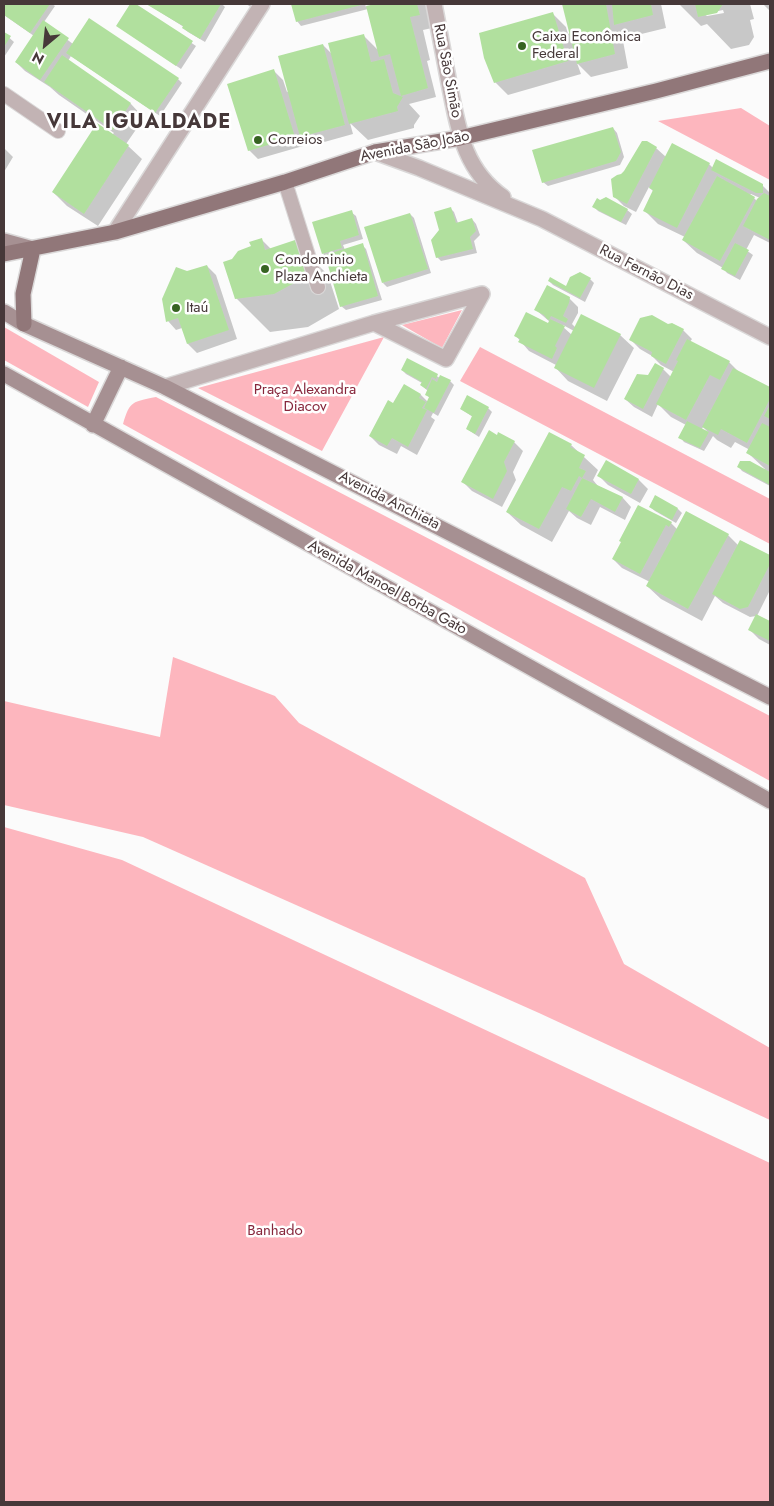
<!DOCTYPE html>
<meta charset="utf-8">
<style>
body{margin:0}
#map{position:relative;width:774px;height:1506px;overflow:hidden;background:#fbfbfb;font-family:Jost,sans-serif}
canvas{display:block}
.frame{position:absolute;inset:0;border:5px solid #463839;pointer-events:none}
.north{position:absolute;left:20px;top:20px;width:50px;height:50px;-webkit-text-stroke:4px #fff;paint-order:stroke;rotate:208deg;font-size:14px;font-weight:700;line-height:20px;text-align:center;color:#463839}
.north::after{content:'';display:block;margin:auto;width:18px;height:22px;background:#463839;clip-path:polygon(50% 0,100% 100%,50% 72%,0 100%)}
</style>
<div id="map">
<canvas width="774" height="1506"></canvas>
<div class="frame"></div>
<div class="north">N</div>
</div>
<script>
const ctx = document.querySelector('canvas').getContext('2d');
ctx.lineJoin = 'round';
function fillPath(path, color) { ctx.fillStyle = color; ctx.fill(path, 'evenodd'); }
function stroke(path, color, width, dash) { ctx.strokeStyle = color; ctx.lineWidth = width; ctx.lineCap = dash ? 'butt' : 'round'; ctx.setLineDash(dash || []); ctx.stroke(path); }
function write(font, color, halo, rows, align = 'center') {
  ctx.font = font + ' Jost,sans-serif'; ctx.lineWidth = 5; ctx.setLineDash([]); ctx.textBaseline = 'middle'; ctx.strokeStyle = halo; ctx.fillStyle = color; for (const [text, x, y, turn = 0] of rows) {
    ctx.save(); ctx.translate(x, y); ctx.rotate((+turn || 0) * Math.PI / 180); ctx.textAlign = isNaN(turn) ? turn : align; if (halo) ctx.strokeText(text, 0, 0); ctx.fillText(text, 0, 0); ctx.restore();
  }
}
const green = new Path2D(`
 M741 108 770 126V180L658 121Z
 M462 310 442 348 402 325Z
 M4 327 99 382 88 407 4 360Z
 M384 337 322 451 198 388Z
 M480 347 770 499V544L460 381Z
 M156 397 770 716V781L123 424C130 400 133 402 156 397Z
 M173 657 275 696 299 723 585 878 624 964 770 1048V1120L539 1013 143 837 4 805V701L160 737Z
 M4 827 122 860 770 1163V1502H4Z`);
const shadow = new Path2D(`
 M4 4H52L55 6 44 22 73 44 178 79 182 83 160 116 71 56 68 61 131 104 144 118 126 144 142 159 98 226 67 206 53 192 114 133 59 95 50 87 25 71 16 62 34 36 4 15Z
 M131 4H134L196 46 181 69 117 26Z
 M147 4H222L225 7 205 42 188 32 183 28 184 27Z
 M246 4H265L259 12Z
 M292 4H365L366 7 380 4H426L432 28 423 30 430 60 427 61 436 97 409 104 420 116 414 125V128L368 140 350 123 353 134 310 146 300 135 303 146 258 159 249 150 274 71 283 80 287 92 289 91 323 45 332 54 363 35 378 50 368 9 301 26 297 21Z
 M563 4H661L666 28 629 37 621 30 628 68 591 77 577 63 581 74 508 95 495 82 553 14 566 27 568 34 570 33Z
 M679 4H750L754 19 750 20 754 37 749 45 731 49 707 24 701 26ZM723 10 724 13 707 16 704 14Z
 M763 4H770V11Z
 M4 33 14 42 4 57Z
 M613 128 617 133 624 157 620 165 548 186 543 182Z
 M672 145 709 164 713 168 762 185 770 193V243L754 235 746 250 753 255 740 280 727 273 723 268 697 253 683 240 685 237 658 224 644 210 654 192 649 187 636 212 624 206 614 196 621 176 656 148 666 157ZM750 194H751L760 198 757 201Z
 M4 148 13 157 4 172Z
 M594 207 626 209 632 214 626 225 598 211Z
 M450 208 454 212 458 223 472 219 476 224 480 235 474 241 477 253 441 261 437 257 440 230Z
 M351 212 356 216 363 239 343 245 345 250 362 245 366 249 382 300 346 310 341 306 327 258 323 254Z
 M410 214 414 218 431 273 387 287 383 283Z
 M262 240 271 249 295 242 328 275 339 309 308 327 270 332 236 298 233 260Z
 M207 266 216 275 237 339 197 353 188 344 182 328 176 330 168 321 187 273Z
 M590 279 594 283 585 302 553 285 549 281 567 287Z
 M569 298 578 307V313L572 324 575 327 620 335 634 348 607 401 568 381 555 367 556 365 529 351 516 336 549 325 550 322 535 309ZM563 325 574 331 572 335 562 326Z
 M668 325 683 330 692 339 690 342 729 362 739 372 770 389V486L742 471 738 466 765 469 748 453 750 450 735 442 731 448 717 440 713 436 704 451 684 442 680 437 686 425 671 417 658 404 652 417 634 407 625 399 649 377 663 369 671 377 674 372 661 365 652 356 640 349 631 340ZM703 427 709 433 702 429Z
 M408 359 440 378 450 381 454 385 438 416 433 413 431 417 435 420 417 455 401 446 397 454 379 445 370 436 394 405 404 386 421 395 428 402 430 398 426 394 428 391 421 385 422 383 406 374 402 370Z
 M488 408 492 412 479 437 467 429 473 417 461 409Z
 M514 442 523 451 513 472 516 480 502 507 472 491 463 482Z
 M571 445 598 470 593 480 598 486 623 498 631 507 625 520 600 507 591 525 577 518 569 511 552 542 521 525 507 512Z
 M607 462 639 480 648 489 640 503 608 485 599 476Z
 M650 507 678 509 682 513 676 523 655 511Z
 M671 523 678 530 728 535 739 546 741 541 770 556V590L757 616 770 623V645L759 639 750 630 756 616 750 617 723 603 715 596 702 621 661 599 647 586 650 582 622 568 613 559 622 542Z`);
const building = new Path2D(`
 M4 4H50L30 33 4 15Z
 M130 4H136L193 41 176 66 116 26Z
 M146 4H221L200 39 182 28 183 26Z
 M291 4H365L296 22Z
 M375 4H417L420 15 410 17 428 88 401 96 390 54 379 57 366 6Z
 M562 4H606L615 54 577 64Z
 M612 4H651L653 15 614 25Z
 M695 4H723L717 13 698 17Z
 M553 12 568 61 494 83 484 58 479 33Z
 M89 18 179 78 155 113 66 53Z
 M43 20 69 38 40 80 15 62Z
 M4 32 11 36 4 47Z
 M364 34 371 62 384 59 393 93 403 97 397 107 398 111 349 124 328 43Z
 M323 44 345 125 300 137 278 56Z
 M62 55 131 103 113 130 44 82Z
 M274 69 295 137 248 151 227 84Z
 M97 123 129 145 84 214 52 192Z
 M613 127 621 152 616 161 542 183 532 150Z
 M642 141H647L657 147 627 204 613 197 611 179 617 175 621 174 624 171Z
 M672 143 710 163 677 228 643 211 653 190 649 188Z
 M716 159 763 184V193H756L711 170Z
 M717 176 755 197 720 261 682 240Z
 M764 193 770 196V240L743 226 757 199Z
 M606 197 628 209 621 222 592 207 597 198 600 200Z
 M451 207 456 223 472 218 476 231 470 237 473 249 436 258 431 240 439 230 434 212Z
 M352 210 359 235 340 241 342 248 322 254 312 222Z
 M410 213 428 269 382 283 364 227Z
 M262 238 265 250 295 240 307 276 274 294 235 299 223 262 232 259 238 251 251 246 249 242Z
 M363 243 378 296 340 307 325 255Z
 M735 243 749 250 735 276 721 269Z
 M207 265 229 330 187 344 178 318 166 322 162 299 176 267 187 271Z
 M580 272 591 278 580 298 548 281 550 277 566 286 570 277Z
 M547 285 570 297 569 303 563 316 568 319 566 323 551 316 549 320 547 319 544 315 534 310Z
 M526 312 548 323 550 319 565 326 555 346 557 348 552 359 518 342 520 339 514 336Z
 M581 314 621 334 594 388 554 368Z
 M652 315 668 324 672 323 684 329 666 364 651 356 652 352 629 340 640 318Z
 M687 339 730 361 720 380 710 375 686 420 656 404 678 361 676 360Z
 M407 358 438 374 436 379 432 377 426 389 420 385 422 382 401 370Z
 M655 363 664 368 643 409 624 399 637 374 648 375Z
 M733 368 770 387V399L747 443 721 429 718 435 702 427Z
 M440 375 451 380 434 413 424 408 429 397 425 395 432 379 437 382Z
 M404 384 421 394 419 398 426 402 422 408 427 410 408 447 392 438 387 446 369 436 388 400 393 403Z
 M467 395 489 407 475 434 466 429 472 416 460 409Z
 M770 405V419L764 416Z
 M687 421 709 432 700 448 678 438Z
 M762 423 770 427V466L746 453Z
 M489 430 497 435 498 432 515 441 504 462 507 471 493 499 461 482Z
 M549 432 572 444 570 447 585 455 579 468 586 471 582 478 579 476 571 491 562 487 539 529 506 512Z
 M606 460 639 479 631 494 597 476Z
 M740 461H750L770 472V485L737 467Z
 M582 478 623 497 615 512 591 499 581 517 566 509Z
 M655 495 678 508 672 520 649 507Z
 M638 505 672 522 669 527 666 525 640 574 612 559 621 542 619 541Z
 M686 511 729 534 688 609 646 586Z
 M740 540 770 555V564L748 607 740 609 712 594Z
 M756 614 770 621V641L748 630Z`);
const lane = new Path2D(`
 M4 94 58 131
 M285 182 318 287`);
const street = new Path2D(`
 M434 4C439 30 444 56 449 83 458 127 463 169 503 197
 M375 152 419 168 542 219 770 337
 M115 232 262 4
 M482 294 446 359 374 323Z
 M165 387 374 323`);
const secondary = new Path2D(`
 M4 241 33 249
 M4 312 24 324 165 387 770 697
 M4 374 770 801
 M93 425 121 367`);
const primary = new Path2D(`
 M4 254 115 232 285 182 375 152 460 138 656 91 770 61
 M24 324 23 294 33 249`);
const markers = [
 [522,46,5,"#376422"],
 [258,140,5,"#376422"],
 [265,269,5,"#376422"],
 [176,308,5,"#376422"]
];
const poiNames = [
 ["Caixa Econômica",532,37],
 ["Federal",532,54],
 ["Correios",268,140],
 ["Condominio",275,260],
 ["Plaza Anchieta",275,277],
 ["Itaú",186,308]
];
const streetNames = [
 ["Rua São Simão",447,71,79],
 ["Avenida São João",415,147,-11],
 ["Rua Fernão Dias",646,273,27],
 ["Avenida Anchieta",389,501,27],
 ["Avenida Manoel Borba Gato",387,588,29]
];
const parkNames = [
 ["Praça Alexandra",305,390],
 ["Diacov",305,407],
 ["Banhado",275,1231]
];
const districtNames = [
 ["VILA IGUALDADE",139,123]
];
fillPath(green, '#fdb6be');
fillPath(shadow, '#0003');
fillPath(building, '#b1e09e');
stroke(lane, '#dad8d8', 16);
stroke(street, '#dad8d8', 18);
stroke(secondary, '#dad8d8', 18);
stroke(primary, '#dad8d8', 18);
stroke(lane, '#c2b3b4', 14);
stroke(street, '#c2b3b4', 15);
stroke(secondary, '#a69092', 15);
stroke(primary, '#917779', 15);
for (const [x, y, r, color] of markers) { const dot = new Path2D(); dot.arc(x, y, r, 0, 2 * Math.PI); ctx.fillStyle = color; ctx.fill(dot); stroke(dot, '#fff', 2); }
write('15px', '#463839', '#fff', poiNames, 'left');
write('15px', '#463839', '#fff', streetNames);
write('15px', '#86263b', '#fff', parkNames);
ctx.letterSpacing = '1px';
write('bold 20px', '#463839', '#fff', districtNames);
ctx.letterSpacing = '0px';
</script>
